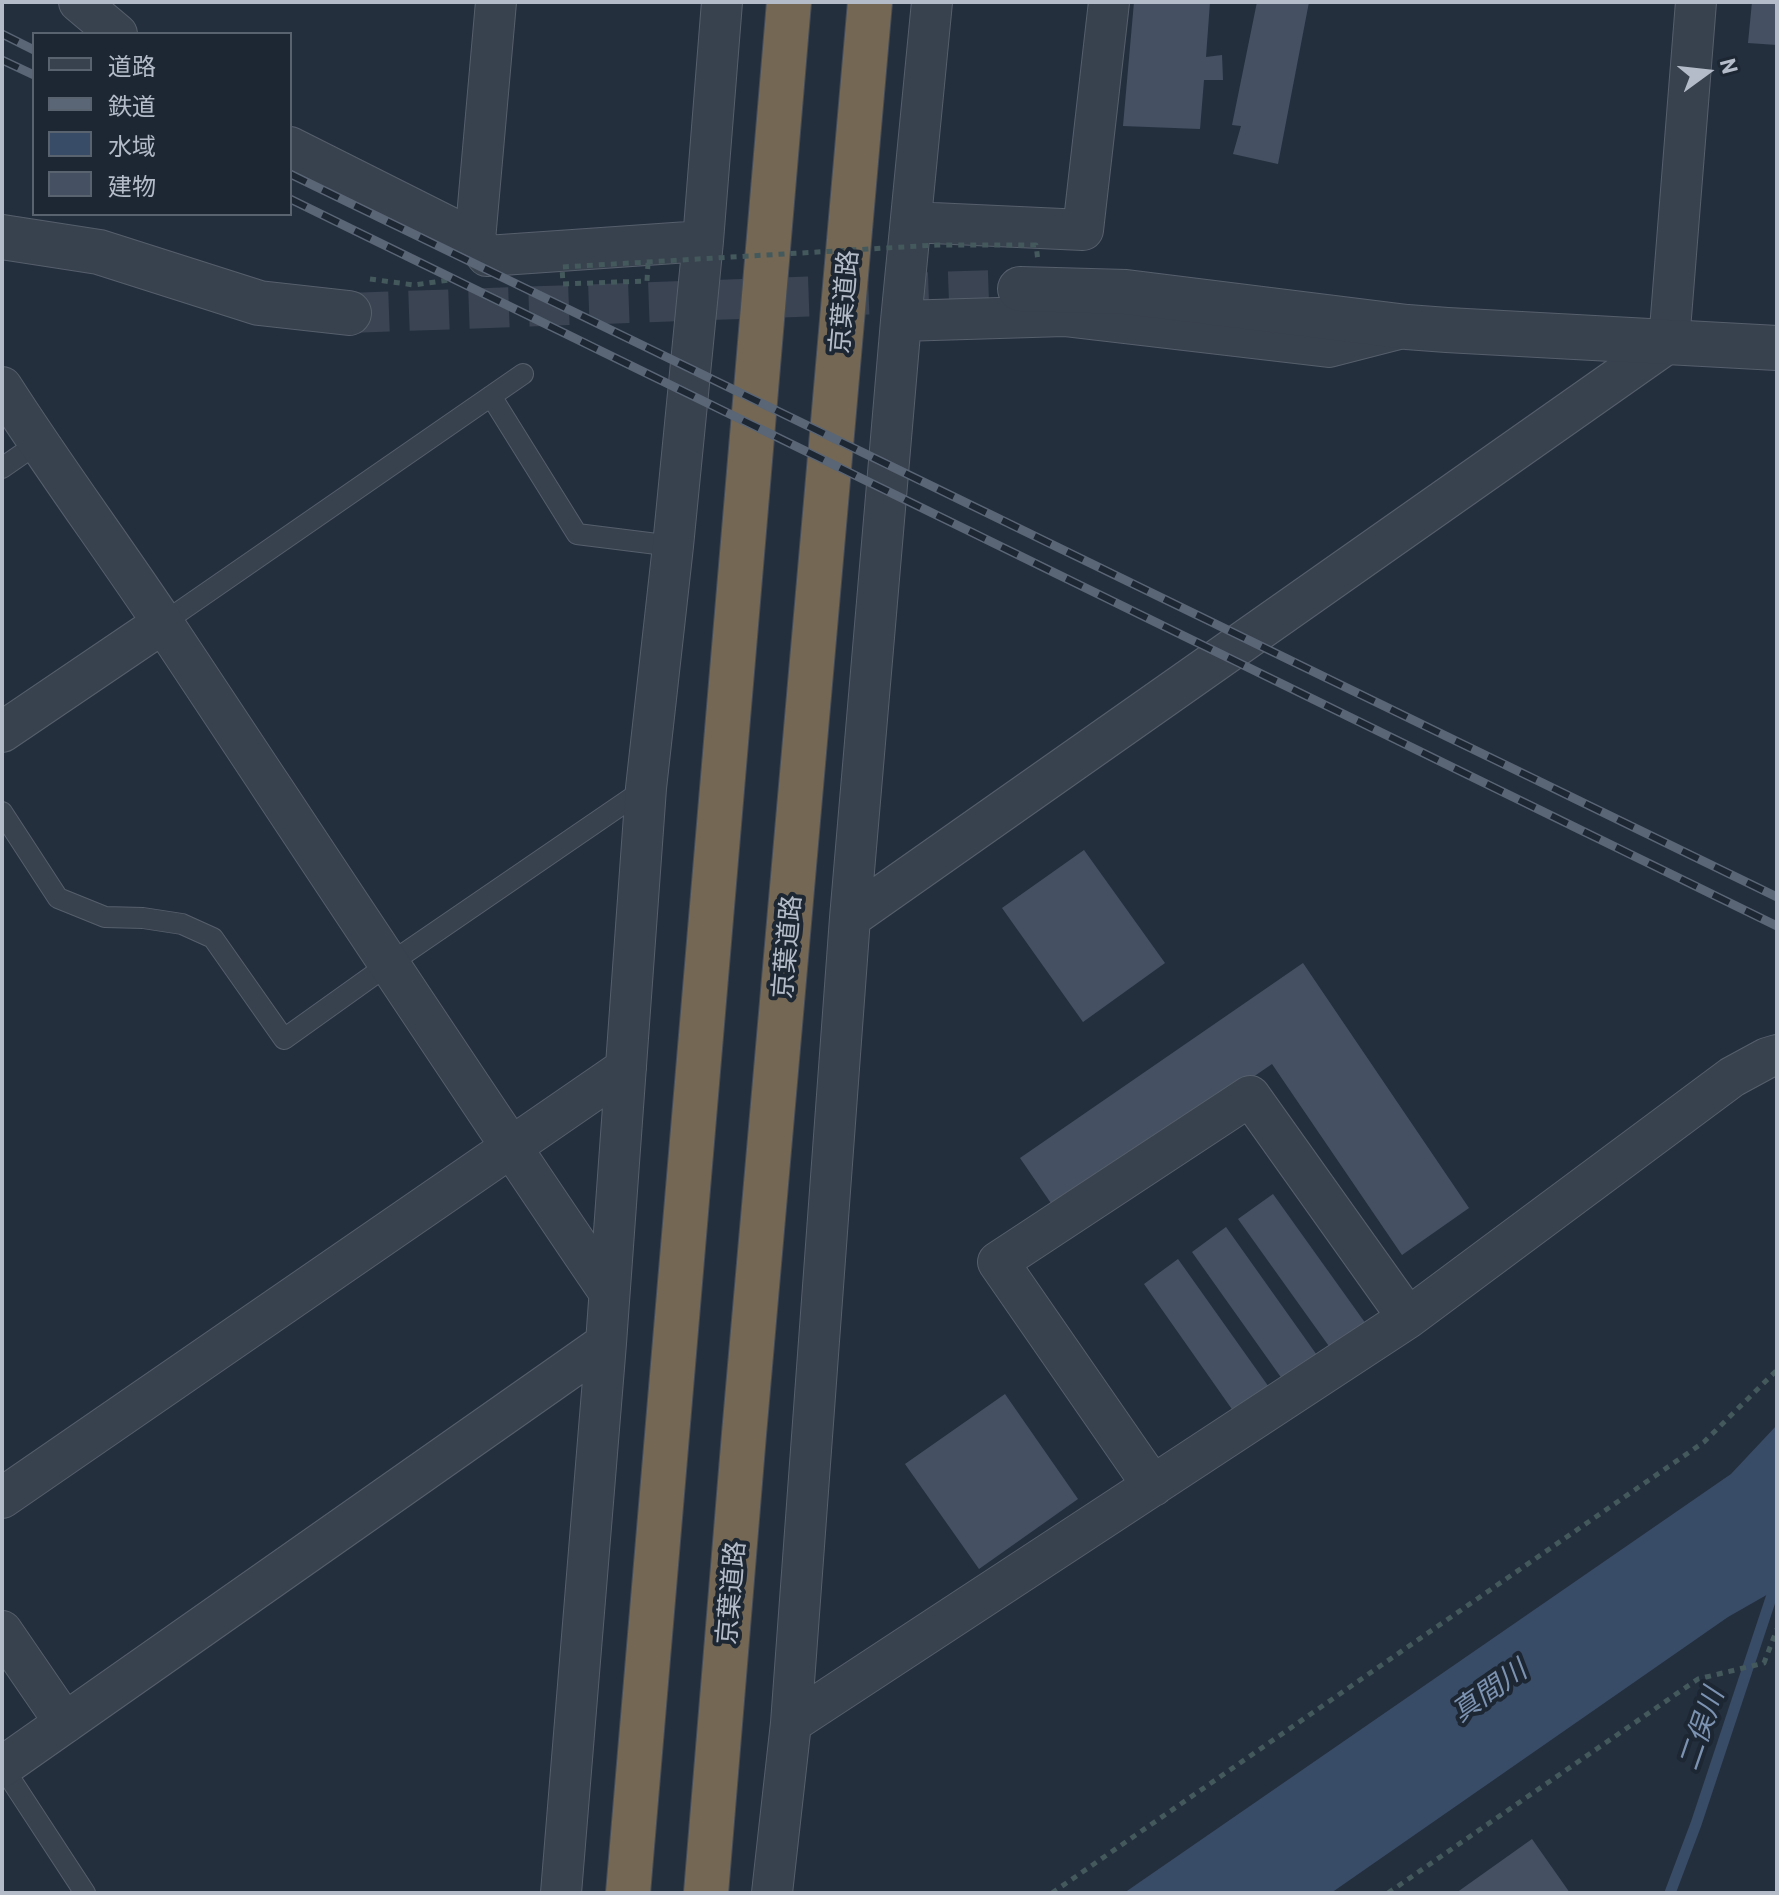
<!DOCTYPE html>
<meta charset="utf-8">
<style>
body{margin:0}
#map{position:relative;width:1779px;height:1895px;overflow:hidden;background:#242f3e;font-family:Barlow,"Noto Sans JP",sans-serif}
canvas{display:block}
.frame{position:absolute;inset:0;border:4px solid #b4bcc9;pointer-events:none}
.legend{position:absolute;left:32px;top:32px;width:260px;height:184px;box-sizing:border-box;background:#1d2633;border:2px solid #59626f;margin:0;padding:10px 14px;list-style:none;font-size:24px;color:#b4bcc9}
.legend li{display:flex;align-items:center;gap:16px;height:40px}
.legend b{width:40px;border:2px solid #59626f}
.north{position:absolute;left:1667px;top:32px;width:80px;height:80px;-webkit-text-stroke:6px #1d2633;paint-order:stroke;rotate:75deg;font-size:22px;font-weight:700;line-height:32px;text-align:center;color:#b4bcc9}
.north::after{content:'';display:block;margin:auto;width:28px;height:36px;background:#b4bcc9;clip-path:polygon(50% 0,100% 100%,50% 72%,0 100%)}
</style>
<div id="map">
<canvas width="1779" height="1895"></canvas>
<div class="frame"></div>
<ul class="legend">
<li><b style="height:10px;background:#38414e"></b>道路</li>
<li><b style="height:10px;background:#5a6575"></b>鉄道</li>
<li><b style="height:22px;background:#394c67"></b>水域</li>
<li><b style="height:22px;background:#455162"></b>建物</li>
</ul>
<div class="north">N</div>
</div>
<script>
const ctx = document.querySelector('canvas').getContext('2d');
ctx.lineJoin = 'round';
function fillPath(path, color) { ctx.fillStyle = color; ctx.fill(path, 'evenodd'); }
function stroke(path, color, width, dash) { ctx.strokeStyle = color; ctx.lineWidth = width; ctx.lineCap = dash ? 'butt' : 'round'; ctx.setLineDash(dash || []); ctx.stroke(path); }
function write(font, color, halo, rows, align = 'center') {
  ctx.font = font + ' Barlow,"Noto Sans JP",sans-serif'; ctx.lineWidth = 8; ctx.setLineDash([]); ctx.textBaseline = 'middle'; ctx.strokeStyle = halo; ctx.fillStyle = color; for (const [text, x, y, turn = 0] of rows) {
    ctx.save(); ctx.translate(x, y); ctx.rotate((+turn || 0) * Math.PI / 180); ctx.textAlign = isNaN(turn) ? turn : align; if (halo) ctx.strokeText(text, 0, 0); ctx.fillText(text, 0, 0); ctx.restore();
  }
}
const water = new Path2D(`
 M1777 1425V1589L1728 1617 1331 1893H1124L1731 1474Z`);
const stream = new Path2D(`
 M1670 1893 1696 1824 1777 1580`);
const building = new Path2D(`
 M1134 2H1210L1206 57 1222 55 1223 80H1204L1200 129 1123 126Z
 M1257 2H1309L1278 164 1233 154 1241 126 1232 125Z
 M1752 2H1777V45L1748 43Z
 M1084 850 1165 963 1083 1022 1002 908Z
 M1303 963 1469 1208 1402 1255 1272 1064 1057 1212 1020 1158Z
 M1273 1194 1366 1324 1331 1349 1238 1219Z
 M1226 1227 1319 1358 1285 1383 1192 1252Z
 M1178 1259 1271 1390 1236 1415 1144 1284Z
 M1005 1394 1078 1499 979 1569 905 1464Z
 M1532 1839 1570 1893H1456Z`);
const minorTunnel = new Path2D(`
 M349 313 1020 289`);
const path = new Path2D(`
 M370 279 414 285 456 279
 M1052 1893 1704 1442 1777 1370
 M1388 1893 1698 1679 1764 1663 1777 1629`);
const service = new Path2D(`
 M491 396 577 534 673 546
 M2 468 38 443
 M163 623 523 374
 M2 812 58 898 105 917 143 918 182 924 213 938 284 1039 389 964 646 788
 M2 1766 85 1893`);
const minor = new Path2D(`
 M79 2 117 34
 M290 147 475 240 487 256 703 241
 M911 222 1083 230 1109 2
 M475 240 496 2
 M901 321 1064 316 1329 347 1399 329
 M2 387C55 470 114 549 169 632 315 852 460 1073 609 1292
 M2 732 163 623
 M850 918 1669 342 1696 2
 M1153 1486 998 1262 1250 1096 1408 1318
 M2 1498 626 1068
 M2 1631 65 1723
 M791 1723 1408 1318 1732 1077 1767 1058 1777 1055
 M2 1767 606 1343
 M561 1893 606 1343 646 788 673 546 703 241 722 2
 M772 1893 791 1723 850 918 901 321 932 2`);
const tertiary = new Path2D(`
 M2 237 99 252 259 303 349 313
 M1020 289 1126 292 1407 327 1447 330 1777 348`);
const motorway = new Path2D(`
 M628 1893 789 2
 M706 1893 744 1434 870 2`);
const rail = new Path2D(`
 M2 34 34 50
 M2 60 34 75
 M290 174 1777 897
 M290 199 1777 926`);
const pathBridge = new Path2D(`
 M648 263 647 281 563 284 562 267 937 245H1036L1038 261`);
const streetNames = [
 ["京葉道路",844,302,-85],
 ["京葉道路",787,947,-85],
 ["京葉道路",731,1593,-85]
];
const waterNames = [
 ["真間川",1489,1691,-35],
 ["二俣川",1701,1729,-71]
];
fillPath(water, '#394c67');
stroke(stream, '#394c67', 11);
fillPath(building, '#455162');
stroke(minorTunnel, '#3a4453', 40, [40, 20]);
stroke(service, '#565f6c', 22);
stroke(minor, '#565f6c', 42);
stroke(tertiary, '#565f6c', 46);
stroke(motorway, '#434c59', 46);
stroke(path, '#44595c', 5, [6, 6]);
stroke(service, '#38414e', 20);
stroke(minor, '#38414e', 40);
stroke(tertiary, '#38414e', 44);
stroke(motorway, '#746855', 44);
stroke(rail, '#5a6575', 9);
stroke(rail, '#1d2633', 6, [18]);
stroke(pathBridge, '#44595c', 5, [6, 6]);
write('26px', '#b4bcc9', '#1d2633', streetNames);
write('italic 28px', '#7c92b1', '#1d2633', waterNames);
</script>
